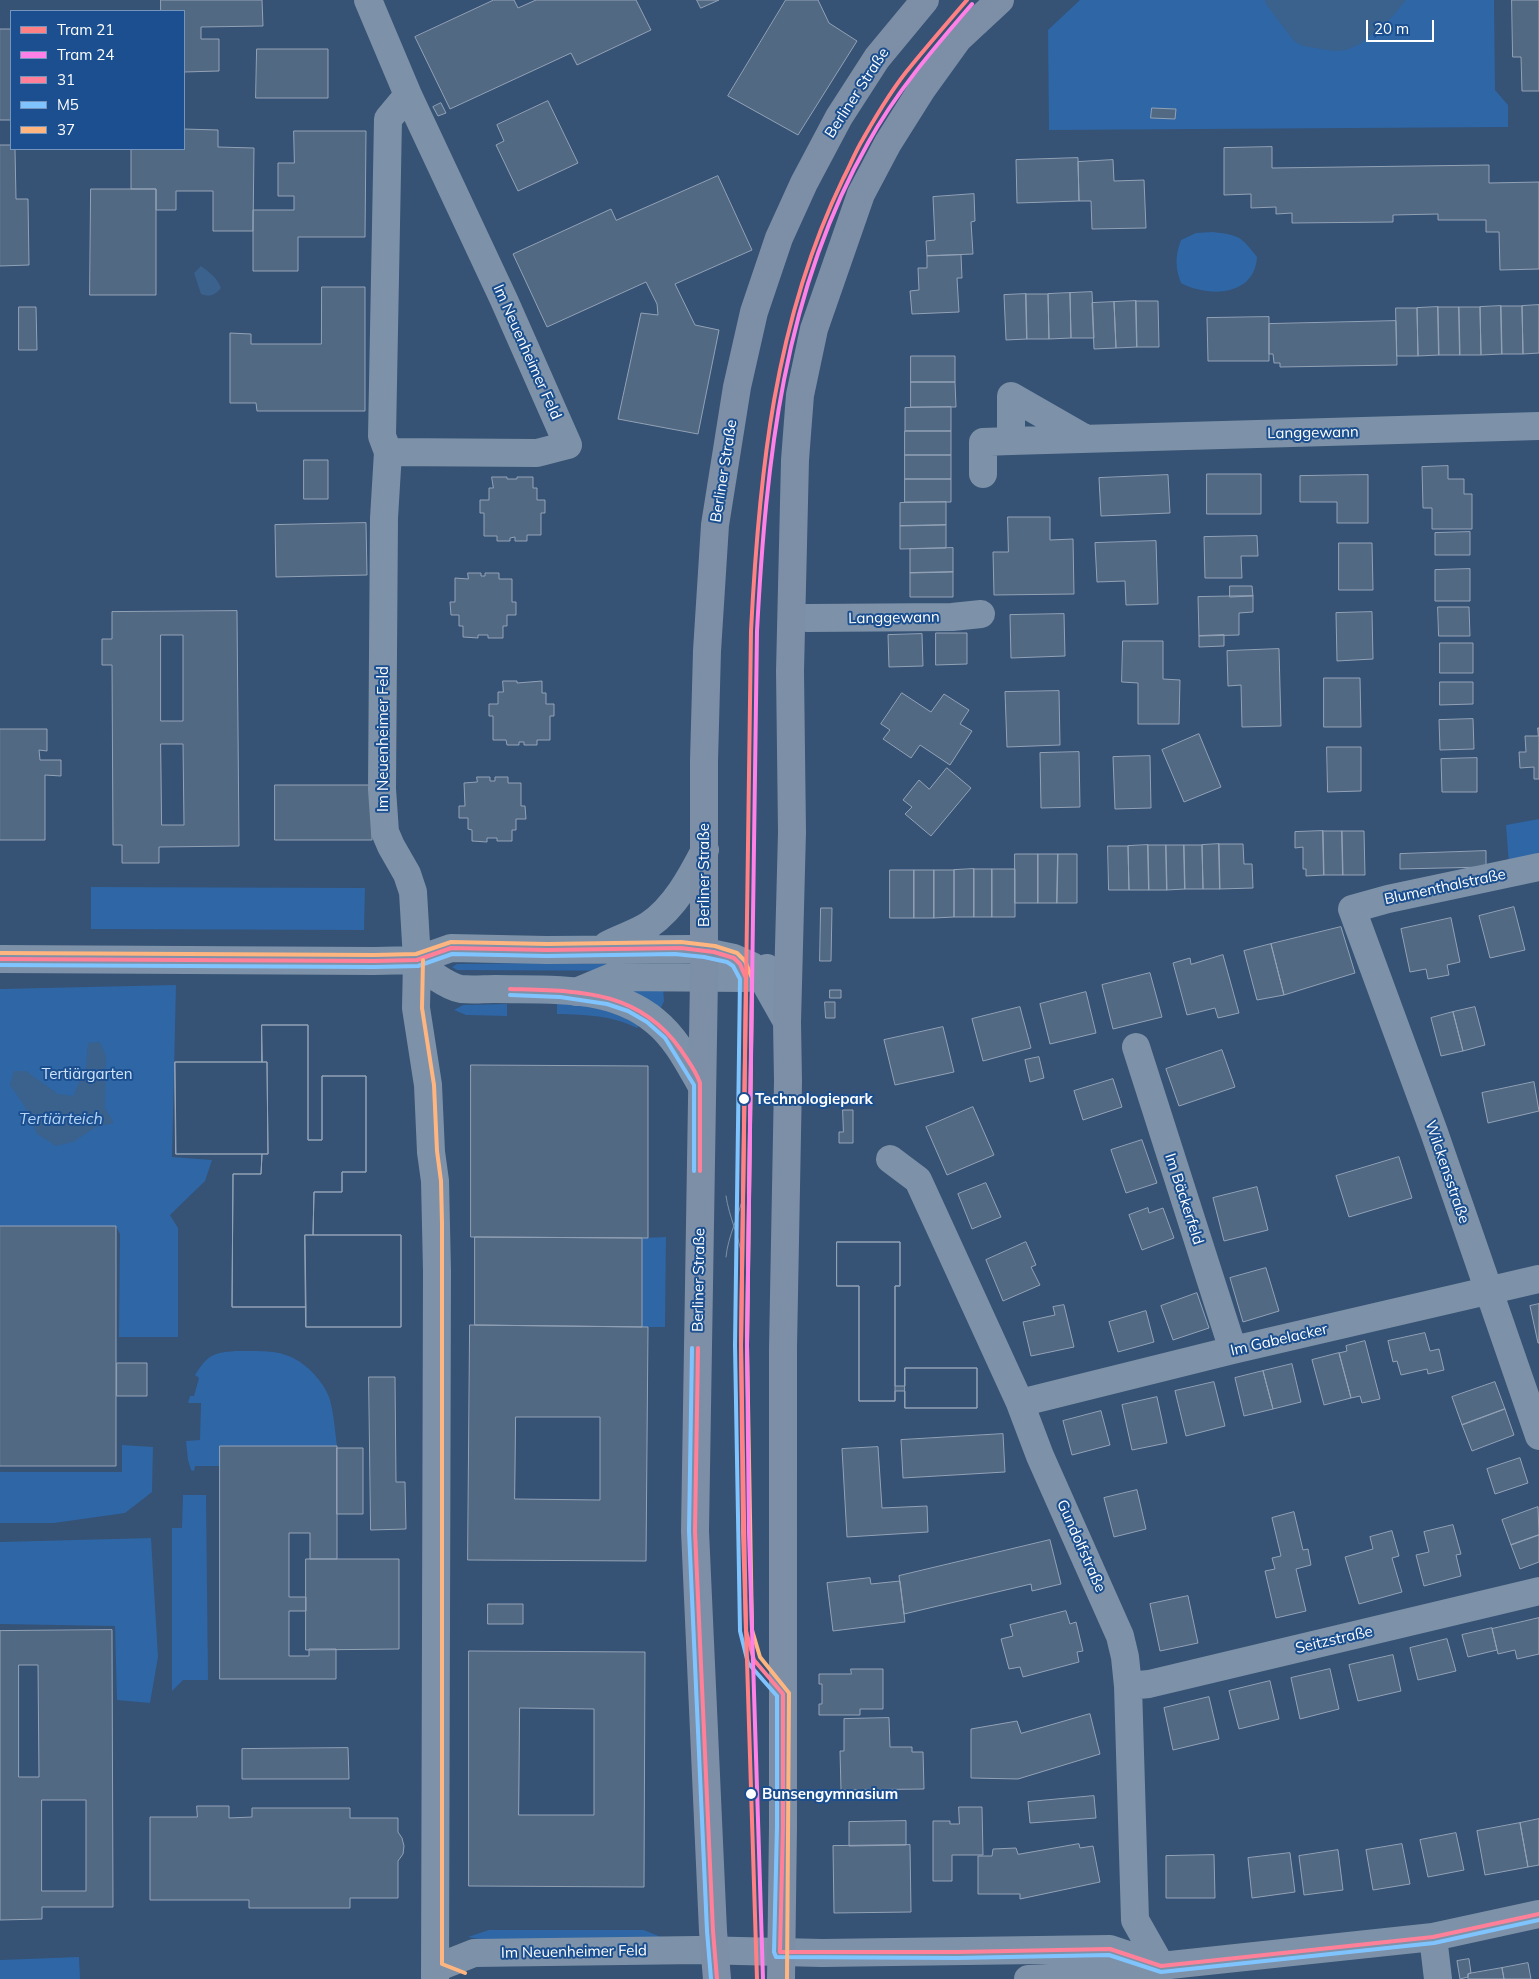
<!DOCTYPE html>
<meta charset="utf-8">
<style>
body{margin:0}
#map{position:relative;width:1539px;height:1979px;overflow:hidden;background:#365274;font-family:Mulish,sans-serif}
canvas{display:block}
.legend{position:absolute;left:10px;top:10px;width:175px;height:140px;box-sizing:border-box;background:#1b4f8f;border:1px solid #7695bc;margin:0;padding:6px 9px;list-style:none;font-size:15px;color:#fff}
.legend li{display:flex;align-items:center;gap:10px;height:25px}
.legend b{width:25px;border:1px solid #7695bc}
.scale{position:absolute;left:1366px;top:20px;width:68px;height:22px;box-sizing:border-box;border:2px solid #fff;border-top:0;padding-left:6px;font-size:15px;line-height:18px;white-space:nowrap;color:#fff;-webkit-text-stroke:4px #1b4f8f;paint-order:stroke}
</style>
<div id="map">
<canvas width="1539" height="1979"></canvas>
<ul class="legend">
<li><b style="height:6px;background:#ff8085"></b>Tram 21</li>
<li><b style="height:6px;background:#ff80e6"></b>Tram 24</li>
<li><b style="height:6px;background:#ff8098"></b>31</li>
<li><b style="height:6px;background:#80c4ff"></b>M5</li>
<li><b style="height:6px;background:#ffb580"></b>37</li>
</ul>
<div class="scale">20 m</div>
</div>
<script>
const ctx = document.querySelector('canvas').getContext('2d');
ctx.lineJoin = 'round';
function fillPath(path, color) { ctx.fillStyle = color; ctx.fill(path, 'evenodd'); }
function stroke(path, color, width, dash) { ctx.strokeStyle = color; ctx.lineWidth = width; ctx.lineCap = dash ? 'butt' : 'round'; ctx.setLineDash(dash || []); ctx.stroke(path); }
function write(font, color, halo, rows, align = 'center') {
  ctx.font = font + ' Mulish,sans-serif'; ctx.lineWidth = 4; ctx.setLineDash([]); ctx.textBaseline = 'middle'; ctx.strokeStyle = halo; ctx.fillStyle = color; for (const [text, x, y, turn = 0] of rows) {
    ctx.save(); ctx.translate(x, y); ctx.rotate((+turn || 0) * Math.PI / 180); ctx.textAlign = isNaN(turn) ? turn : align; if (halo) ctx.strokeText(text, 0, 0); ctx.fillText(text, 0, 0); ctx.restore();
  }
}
const green = new Path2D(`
 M1080 0H1494L1495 90 1508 105V127L1049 130 1048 30Z
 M1212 232C1239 235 1241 236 1257 257 1255 296 1209 298 1181 283 1175 268 1175 256 1181 240L1196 233Z
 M1539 819V858L1509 865 1506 825Z
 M91 887 365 888 364 930 91 929Z
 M542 963 617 964 663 971 457 970 452 967 457 964Z
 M176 985 172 1157 212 1160 205 1181 170 1215 178 1228V1337H119L120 1234 116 1226H0V989Z
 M635 987H663L664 1001 661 1008 657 1007 634 992Z
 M557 1003C587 1006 615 1007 639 1026L637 1028C611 1015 586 1015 557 1014Z
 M507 1004V1016L466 1015 454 1010 463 1005Z
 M666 1237 665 1327H642V1238Z
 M235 1351C268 1351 290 1348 314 1374 321 1382 327 1390 330 1400 334 1415 335 1431 337 1446H220V1466H195L194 1471 191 1470 188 1460 186 1441 200 1440 201 1403H188L190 1396H194L199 1378 195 1375C208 1355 212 1353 235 1351Z
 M122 1445 153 1447 152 1492 125 1513 54 1523H0V1472H122Z
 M183 1495H206L208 1680H183L172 1691V1528H182Z
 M151 1538 158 1657 150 1703 117 1700 115 1626 0 1624V1542Z
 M489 1930H644L668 1940 489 1941 468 1937Z
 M79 1957 80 1979H0V1960Z`);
const water = new Path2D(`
 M1265 0H1406L1393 16 1360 44 1346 50 1334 51 1303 46 1294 41 1266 4Z
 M201 266C210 273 217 277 221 288 214 296 210 297 201 294L194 273Z
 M100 1042 106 1056 105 1108 114 1123 96 1127 73 1142 56 1146 37 1134 25 1107 10 1085 14 1071H26L58 1094 73 1096 86 1067 88 1043Z`);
const building = new Path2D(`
 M161 0H262L263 26 201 27V39H219V71L184 72V11H161Z
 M494 0H514L518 8 536 0H636L651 30 577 65 571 53 450 109 415 37Z
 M697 0H719L701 8Z
 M786 0H818L829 23 857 41 798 135 728 96Z
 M1512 0H1539V91H1522L1521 57H1513Z
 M0 29H11V120H0Z
 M257 49H328V98H256Z
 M548 101 578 163 518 191 496 145 504 141 497 125Z
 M441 103 446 113 438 116 433 107Z
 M1152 108 1176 109 1175 119 1151 118Z
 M184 129 218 130V147L254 148 253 231H213V191H176V210H156V189H131V149H184Z
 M294 131H366L365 237H298V271H253V210H294V196H278V163H294Z
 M0 145H11V149H15L16 199H28L29 265 0 266Z
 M1272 147V168L1489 165V183L1539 182V269L1500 270 1499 232H1486V220H1438V214L1393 215V222L1292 223V213L1276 214V207L1251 208V194L1224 195V148Z
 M1078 158 1079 201 1017 203 1016 160Z
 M1113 160 1114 181 1144 180 1146 228 1092 229 1091 201H1079L1078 162Z
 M718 176 752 250 675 284 695 325 719 330 698 434 618 419 641 313 658 315 657 304 646 282 547 327 513 254 611 209 616 220Z
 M91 189H156V295H90Z
 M974 194 975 221 971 222 973 254 927 256 926 241 935 240 933 197Z
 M961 255 962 278H957L959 312 912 314 910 291 919 290 918 268H927V256Z
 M322 287H365V411H257L256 403H230V333L251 334V344H321Z
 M1092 292 1094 338H1071L1070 293Z
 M1070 293 1071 338 1049 339 1048 294Z
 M1026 294H1048L1049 339H1027Z
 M1026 294 1027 339 1006 340 1004 295Z
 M1136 301H1158L1159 347H1137Z
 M1136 301 1137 347 1116 348 1114 302Z
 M1114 302 1116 348 1094 349 1092 303Z
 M1539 305V353L1523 354 1522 306Z
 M1501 306 1502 354 1481 355 1480 307Z
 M1501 306H1522L1523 354H1502Z
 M19 307H36L37 350H19Z
 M1438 307H1459L1460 355H1439Z
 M1438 307 1439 355 1418 356 1417 308Z
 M1459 307H1480L1481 355H1460Z
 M1396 308H1417L1418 356H1397Z
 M1269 317V361H1208L1207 318Z
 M1396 321 1397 365 1280 367V363H1274L1273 354H1269V324Z
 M911 356H955V382H911Z
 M911 382H955L956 407H911Z
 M951 407V431H905V408Z
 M905 431H951V455H905Z
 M905 455H951V479H905Z
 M304 460H328V499H304Z
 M1448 466V479H1464V494H1472V529H1432V508H1423L1422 467Z
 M1207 474H1261V514H1207Z
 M1168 475 1170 513 1101 516 1099 478Z
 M1368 475V523H1337V502H1300V476Z
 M492 477H507V479H517V477H533V488H537V500H545V513H541V535H527V541H515V537L510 538V541H497V536H484V513H480V500H489V488H493Z
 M905 479H951V502H905Z
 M946 502V525L900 526V503Z
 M1008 517H1050V540L1073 539 1074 594 994 595 993 552H1008Z
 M366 523 367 575 276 577 275 525Z
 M946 525V548L900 549V526Z
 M1470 532V555H1435V533Z
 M1257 536 1258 556H1241L1242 578H1205L1204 537Z
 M1156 541 1158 604 1126 605 1125 581 1097 582 1095 543Z
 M1339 543H1372L1373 590H1339Z
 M953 548V572L910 573V549Z
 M1470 569V601H1435V570Z
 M953 572V597H910V573Z
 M468 573H481V576H485V573H499V579H512V602H516V615H507V626H503V638H488V635H478V638L463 637V626H459V615H451L450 602H455V578L468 579Z
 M1230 586H1252L1253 596 1230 597Z
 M1253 596V612L1239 613V635L1199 636 1198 597Z
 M1438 607H1469L1470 636H1439Z
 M237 611 239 846 159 847V863H122V845H113L112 665H102V639H112V612ZM161 635H183V721H161ZM161 744H183L184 825H162Z
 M1372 612 1373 659 1337 661 1336 613Z
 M1064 614 1065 656 1011 658 1010 615Z
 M936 633H967V664L936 665Z
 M922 634 923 666 889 667 888 635Z
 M1224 635V646L1199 647V636Z
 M1123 641H1163V679L1180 680 1179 724H1138V683L1122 682Z
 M1440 643H1473V673H1440Z
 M1279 649 1281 726 1242 727 1241 685 1228 686 1227 651Z
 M1324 678H1360L1361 727H1324Z
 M503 681H517V683L542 681V693H546V704H554V716H550V740H537V745H524V742H519V745H507L506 740H493V716H489V704H498V692H503Z
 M1440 682H1473V704L1440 705Z
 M1059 691 1060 745 1007 747 1005 692Z
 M902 693 931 712 944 694 969 710 960 724 972 731 950 765 920 745 911 758 883 739 890 730 881 724Z
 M1473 719 1474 749 1440 750 1439 720Z
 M1538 728H1539V779H1534V767L1520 768 1519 752H1526L1525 736H1538Z
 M0 729H47V751L39 750 40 760H61V776L45 775V840H0Z
 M1199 734 1221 787 1184 802 1162 750Z
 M1327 747H1361V791L1328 792Z
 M1079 752 1080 807 1041 808 1040 753Z
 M1150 756 1151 808 1115 809 1113 757Z
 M1477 758V792H1442L1441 759Z
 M947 768 971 788 931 836 905 814 912 807 903 800 919 780 929 789Z
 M477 777H490V781H495V777H508V783H521V806H525L526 819H516V830H512V841H497V838H487V842L472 841V830L468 829V818H459V806H465L464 783 477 782Z
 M275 785H372V840H275Z
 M1323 831H1342L1343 875H1324Z
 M1323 831 1324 875 1306 876V869H1303V847L1295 848V832Z
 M1342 831H1364L1365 875H1343Z
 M1219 844 1220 889H1203L1202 845Z
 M1219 844H1243L1244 864H1252L1253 888 1220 889Z
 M1148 845 1149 890H1129L1128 846Z
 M1148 845H1166L1167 890H1149Z
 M1166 845H1184L1185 889 1167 890Z
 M1184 845H1202L1203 889H1185Z
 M1108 846H1128L1129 890H1109Z
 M1486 851V867L1400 869V854Z
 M1015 854H1038V903H1015Z
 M1038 854H1058L1057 903H1038Z
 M1058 854H1077V903H1057Z
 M974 869V917H954V870Z
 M974 869H992V917H974Z
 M992 869H1015V917H992Z
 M890 870H914V918H890Z
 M914 870H934V918H914Z
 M934 870H954V917L934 918Z
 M1514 907 1525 950 1490 958 1479 916Z
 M821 908H832L831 961H820Z
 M1451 918 1460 962 1447 965 1449 975 1428 979 1426 969 1410 972 1401 929Z
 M1341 927 1355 973 1284 995 1271 944Z
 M1271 944 1284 995 1257 1000 1244 951Z
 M1223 955 1239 1013 1218 1018 1215 1008 1187 1015 1173 963 1190 958 1191 964Z
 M1150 973 1162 1017 1113 1029 1102 985Z
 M830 990H841V998H830Z
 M1086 992 1096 1033 1050 1044 1040 1004Z
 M825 1002H835V1018H826Z
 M1020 1007 1031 1048 983 1061 972 1019Z
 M1475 1007 1485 1045 1463 1051 1453 1012Z
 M1453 1012 1463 1051 1441 1056 1431 1018Z
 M262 1025H308V1140H322V1076H366V1172H342V1192H314L313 1235H401V1327H306V1307H232L233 1174H261L262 1154H176L175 1062H262Z
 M262 1025H308V1140H322V1076H366V1172H342V1192H314L313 1235H305L306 1307H232L233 1174H261L262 1154H268L267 1062H262Z
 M943 1027 954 1072 895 1085 884 1040Z
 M1222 1050 1235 1087 1179 1106 1166 1069Z
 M1039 1057 1044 1078 1030 1082 1025 1060Z
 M175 1062H267L268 1154H176Z
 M471 1065 648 1066V1238L471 1237Z
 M1113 1079 1122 1107 1083 1120 1074 1091Z
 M1534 1082 1539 1111 1488 1123 1482 1093Z
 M973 1107 994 1155 947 1175 926 1127Z
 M843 1110H853V1143H839V1132H843Z
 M1142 1140 1157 1183 1126 1193 1111 1150Z
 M1399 1157 1412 1198 1349 1217 1336 1176Z
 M986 1183 1001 1217 972 1229 958 1194Z
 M1257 1187 1268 1230 1224 1241 1213 1198Z
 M1148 1208 1149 1213 1163 1208 1174 1238 1142 1250 1129 1215Z
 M0 1226H116V1466H0Z
 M305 1235H401V1327H306Z
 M475 1237 642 1238V1327L475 1325Z
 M837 1242H900V1286H895V1386H905V1368H977V1408H905V1391H895V1401H859V1286H837Z
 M837 1242H900V1286H895V1401H859V1286H837Z
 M1026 1242 1036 1265 1031 1267 1040 1285 1003 1301 986 1260Z
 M1266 1268 1279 1311 1243 1322 1230 1278Z
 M1197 1293 1209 1328 1173 1340 1161 1306Z
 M1539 1304V1343H1538L1530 1306Z
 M1064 1305 1074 1347 1031 1356 1023 1322 1055 1315 1053 1307Z
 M1146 1311 1154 1342 1118 1352 1109 1322Z
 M470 1325 648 1327 646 1561 468 1560ZM516 1417H600V1500L515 1499Z
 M1425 1333 1430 1351 1439 1349 1444 1370 1428 1374 1427 1369 1401 1375 1397 1361 1393 1362 1388 1341Z
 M1365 1341 1380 1399 1362 1403 1360 1396 1351 1398 1339 1353 1347 1351 1346 1346Z
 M1339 1353 1351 1398 1324 1405 1312 1360Z
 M117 1363H147V1396H117Z
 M1292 1364 1301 1402 1273 1409 1263 1371Z
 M905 1368H977V1408H905Z
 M1263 1371 1273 1409 1244 1416 1235 1378Z
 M369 1377H395L396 1482H405L406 1529 371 1530Z
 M1214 1382 1225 1426 1186 1436 1175 1391Z
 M1495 1382 1505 1409 1462 1425 1452 1397Z
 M1157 1397 1167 1443 1132 1450 1122 1405Z
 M1505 1409 1514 1435 1472 1451 1462 1425Z
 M1101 1411 1110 1445 1072 1455 1063 1421Z
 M1003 1434 1005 1472 903 1478 901 1440Z
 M220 1446H337V1559H310V1533H289V1597H306V1611H289V1656H309V1649H336V1679H220Z
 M878 1447 882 1508 927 1506 928 1532 847 1537 842 1449Z
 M337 1448H363V1514H337Z
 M1520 1458 1528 1483 1495 1494 1487 1469Z
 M1137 1490 1146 1529 1114 1537 1104 1498Z
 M1538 1507 1539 1535 1511 1545 1502 1520Z
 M1294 1512 1303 1550 1308 1549 1311 1565 1296 1569 1306 1611 1276 1618 1265 1571 1275 1569 1272 1558 1281 1556 1272 1518Z
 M1453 1525 1461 1554 1456 1555 1461 1576 1424 1586 1416 1555 1429 1552 1424 1532Z
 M1392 1531 1399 1556 1392 1558 1402 1592 1359 1604 1345 1557 1373 1549 1370 1537Z
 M1539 1535V1562L1520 1569 1511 1545Z
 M1050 1540 1061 1584 1032 1591 1031 1584 904 1614 899 1576Z
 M306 1559H399V1649L306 1650Z
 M870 1578 871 1584 900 1581 905 1622 833 1631 827 1583Z
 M1188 1596 1198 1643 1160 1651 1150 1604Z
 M488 1604H523V1624H488Z
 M1066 1611 1070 1624 1076 1622 1083 1651 1077 1652 1079 1662 1023 1677 1020 1667 1009 1669 1001 1639 1013 1636 1010 1625Z
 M1539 1618V1654L1517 1659 1515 1650 1498 1654 1492 1629Z
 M1492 1628 1497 1650 1468 1657 1462 1635Z
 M112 1630 113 1907H42V1919L0 1920V1631ZM19 1665H38L39 1777H19ZM42 1800H86V1891H42Z
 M1447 1639 1456 1671 1418 1680 1410 1648Z
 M469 1651 645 1652 644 1887 469 1886ZM520 1708 594 1709V1815H519Z
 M1393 1655 1401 1691 1358 1701 1349 1665Z
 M851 1669H883V1709H860V1715H819V1704H822V1684H819V1674H851Z
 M1330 1669 1339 1709 1300 1719 1291 1678Z
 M1270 1681 1279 1719 1239 1729 1229 1691Z
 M1209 1697 1219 1739 1173 1750 1164 1708Z
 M1090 1714 1100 1754 1018 1779 971 1778V1729L1017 1721 1021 1733Z
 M889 1718 890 1747H912V1752H923L924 1789 841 1790 840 1751H844V1719Z
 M348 1748 349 1779H242V1749Z
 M1094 1796 1096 1818 1030 1823 1028 1802Z
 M197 1806H229V1818L252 1817V1808H350V1818H398V1832L402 1838 404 1846 403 1854 398 1861V1898H350V1908H249V1900H150V1817H197Z
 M959 1807H982L983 1855H952V1881H933V1821H950V1824H959Z
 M1539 1819V1865L1528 1867 1520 1823Z
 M906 1821V1845L849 1846V1822Z
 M1520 1823 1528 1867 1485 1875 1477 1831Z
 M1456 1833 1464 1870 1428 1877 1420 1840Z
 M1079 1844 1080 1848 1093 1846 1100 1882 1020 1899V1894H978V1856H992L993 1849 1016 1848 1018 1854Z
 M1402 1844 1410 1884 1373 1890 1366 1850Z
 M910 1845 911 1912 834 1913 833 1846Z
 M1338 1850 1343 1890 1304 1895 1299 1856Z
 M1290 1853 1295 1892 1252 1898 1248 1858Z
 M1214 1855 1215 1898H1166V1856Z
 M1469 1959 1471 1973 1468 1974V1977L1460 1979 1457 1961Z
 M1528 1963 1531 1979H1504L1502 1968Z
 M1502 1968 1504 1979H1468V1974Z`);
const minor = new Path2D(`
 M368 0 408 95 504 300 568 445 537 453 388 452
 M408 95 388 119 382 436 388 452 384 518 382 789 385 832 391 846 407 874 413 892 417 960 416 1008 428 1085 431 1152 435 1181 437 1271 435 1979
 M1086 439 1011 396V441L1539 426
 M983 474V442L1011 441
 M807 618 952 617 981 614
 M1539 867 1388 899 1352 909 1434 1132 1539 1436
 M607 945C620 938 637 933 649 925 675 907 691 877 705 850
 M0 959 374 961 417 960 451 948 547 950 691 949 734 958 752 966 760 974 787 1022
 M417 960C423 970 449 987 461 989 471 990 484 989 495 989 548 990 611 984 655 1021 676 1038 688 1062 701 1085
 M576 992 612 977 746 978 760 974 767 968
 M1136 1047 1233 1350
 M890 1159 918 1180 1020 1403 1040 1456 1120 1636 1125 1657 1128 1686 1135 1920 1161 1966
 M1020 1403 1233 1350 1539 1279
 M1128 1686 1149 1684 1539 1591
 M1433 1937 1438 1979
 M436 1968 474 1953 698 1950 822 1953 1110 1949 1161 1966
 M1028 1979 1113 1975 1161 1966 1433 1937 1539 1914`);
const major = new Path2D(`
 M717 1979 713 1931 695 1531 704 977V761L707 651 715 525 737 387 754 312 779 238 804 183 839 117 877 58 925 0
 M781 1979 783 1826V1348L788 1081 787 1022 792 832 790 671 795 460 800 395 814 329 861 194 888 143 922 89 958 39 1000 0`);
const tram = new Path2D(`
 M726 1196C729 1217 739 1236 742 1257
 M726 1257C728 1235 739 1217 743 1196`);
const bus1 = new Path2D(`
 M0 959 374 961 417 960 451 948 547 950 681 948 714 952 734 958 740 964 746 978 741 1345 746 1631 754 1660 783 1694V1826L780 1952H957L1110 1949 1161 1966 1433 1937 1539 1914
 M510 989C578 991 638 989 681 1050 688 1061 696 1071 700 1083V1171
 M698 1348 695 1531 713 1931 717 1979`);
const bus2 = new Path2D(`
 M0 965 374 967 418 966 452 954 547 956 675 954 704 957 727 962 733 966 740 979 735 1345 740 1631 748 1663 777 1696V1826L774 1952 776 1957 957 1958 1109 1955 1161 1972 1434 1943 1539 1920
 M510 995 560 997 607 1004 628 1011 647 1022 665 1038 694 1085V1171
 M692 1348 689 1531 707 1931 711 1979`);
const bus3 = new Path2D(`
 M0 953 374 955 416 954 451 942 547 944 681 942 715 946 737 953 745 961 752 978 747 1345 752 1630 760 1657 789 1693 787 1979
 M423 960 422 1008 434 1085 437 1151 441 1181 442 1223V1964L465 1973`);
const tram1 = new Path2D(`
 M757 1979 743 1533 741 1345 751 631C759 475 774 322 843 179 850 166 855 152 863 139 876 116 894 86 911 66 929 44 948 22 967 0`);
const tram2 = new Path2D(`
 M763 1979 749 1533 747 1345 757 631C766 462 783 293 868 143 896 92 934 48 972 4`);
const markers = [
 [744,1099,6,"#fff"],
 [751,1794,6,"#fff"]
];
const streetNames = [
 ["Berliner Straße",857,93,-57],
 ["Im Neuenheimer Feld",527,352,66],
 ["Langgewann",1313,433,-1],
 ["Berliner Straße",724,471,-81],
 ["Langgewann",894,618,-1],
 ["Im Neuenheimer Feld",383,739,-90],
 ["Berliner Straße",704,875,-90],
 ["Blumenthalstraße",1445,887,-12],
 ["Wilckensstraße",1447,1172,71],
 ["Im Bäckerfeld",1184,1199,72],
 ["Berliner Straße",699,1280,-89],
 ["Im Gabelacker",1279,1340,-13],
 ["Gundolfstraße",1081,1546,66],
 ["Seitzstraße",1334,1640,-13],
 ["Im Neuenheimer Feld",574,1952,-1]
];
const parkNames = [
 ["Tertiärgarten",87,1074]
];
const stopNames = [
 ["Technologiepark",755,1099],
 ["Bunsengymnasium",762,1794]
];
const waterNames = [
 ["Tertiärteich",61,1119]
];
fillPath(green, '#2f66a5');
fillPath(water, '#3b618d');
fillPath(building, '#526984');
stroke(building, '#92a2b6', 1);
stroke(minor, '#7d92a8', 28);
stroke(major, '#7d8ea7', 28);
stroke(tram, '#7e92a7', 1);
stroke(bus1, '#ff8098', 4);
stroke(bus2, '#80c4ff', 4);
stroke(bus3, '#ffb580', 4);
stroke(tram1, '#ff8085', 4);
stroke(tram2, '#ff80e6', 4);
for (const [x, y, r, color] of markers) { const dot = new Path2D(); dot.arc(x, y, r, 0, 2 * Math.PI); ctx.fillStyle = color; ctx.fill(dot); stroke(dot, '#1b4f8f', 2); }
write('15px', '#fff', '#1b4f8f', streetNames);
write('15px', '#cfe3fa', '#1b4f8f', parkNames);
write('bold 15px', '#fff', '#1b4f8f', stopNames, 'left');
write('italic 16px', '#b5d3f5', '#1b4f8f', waterNames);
</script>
